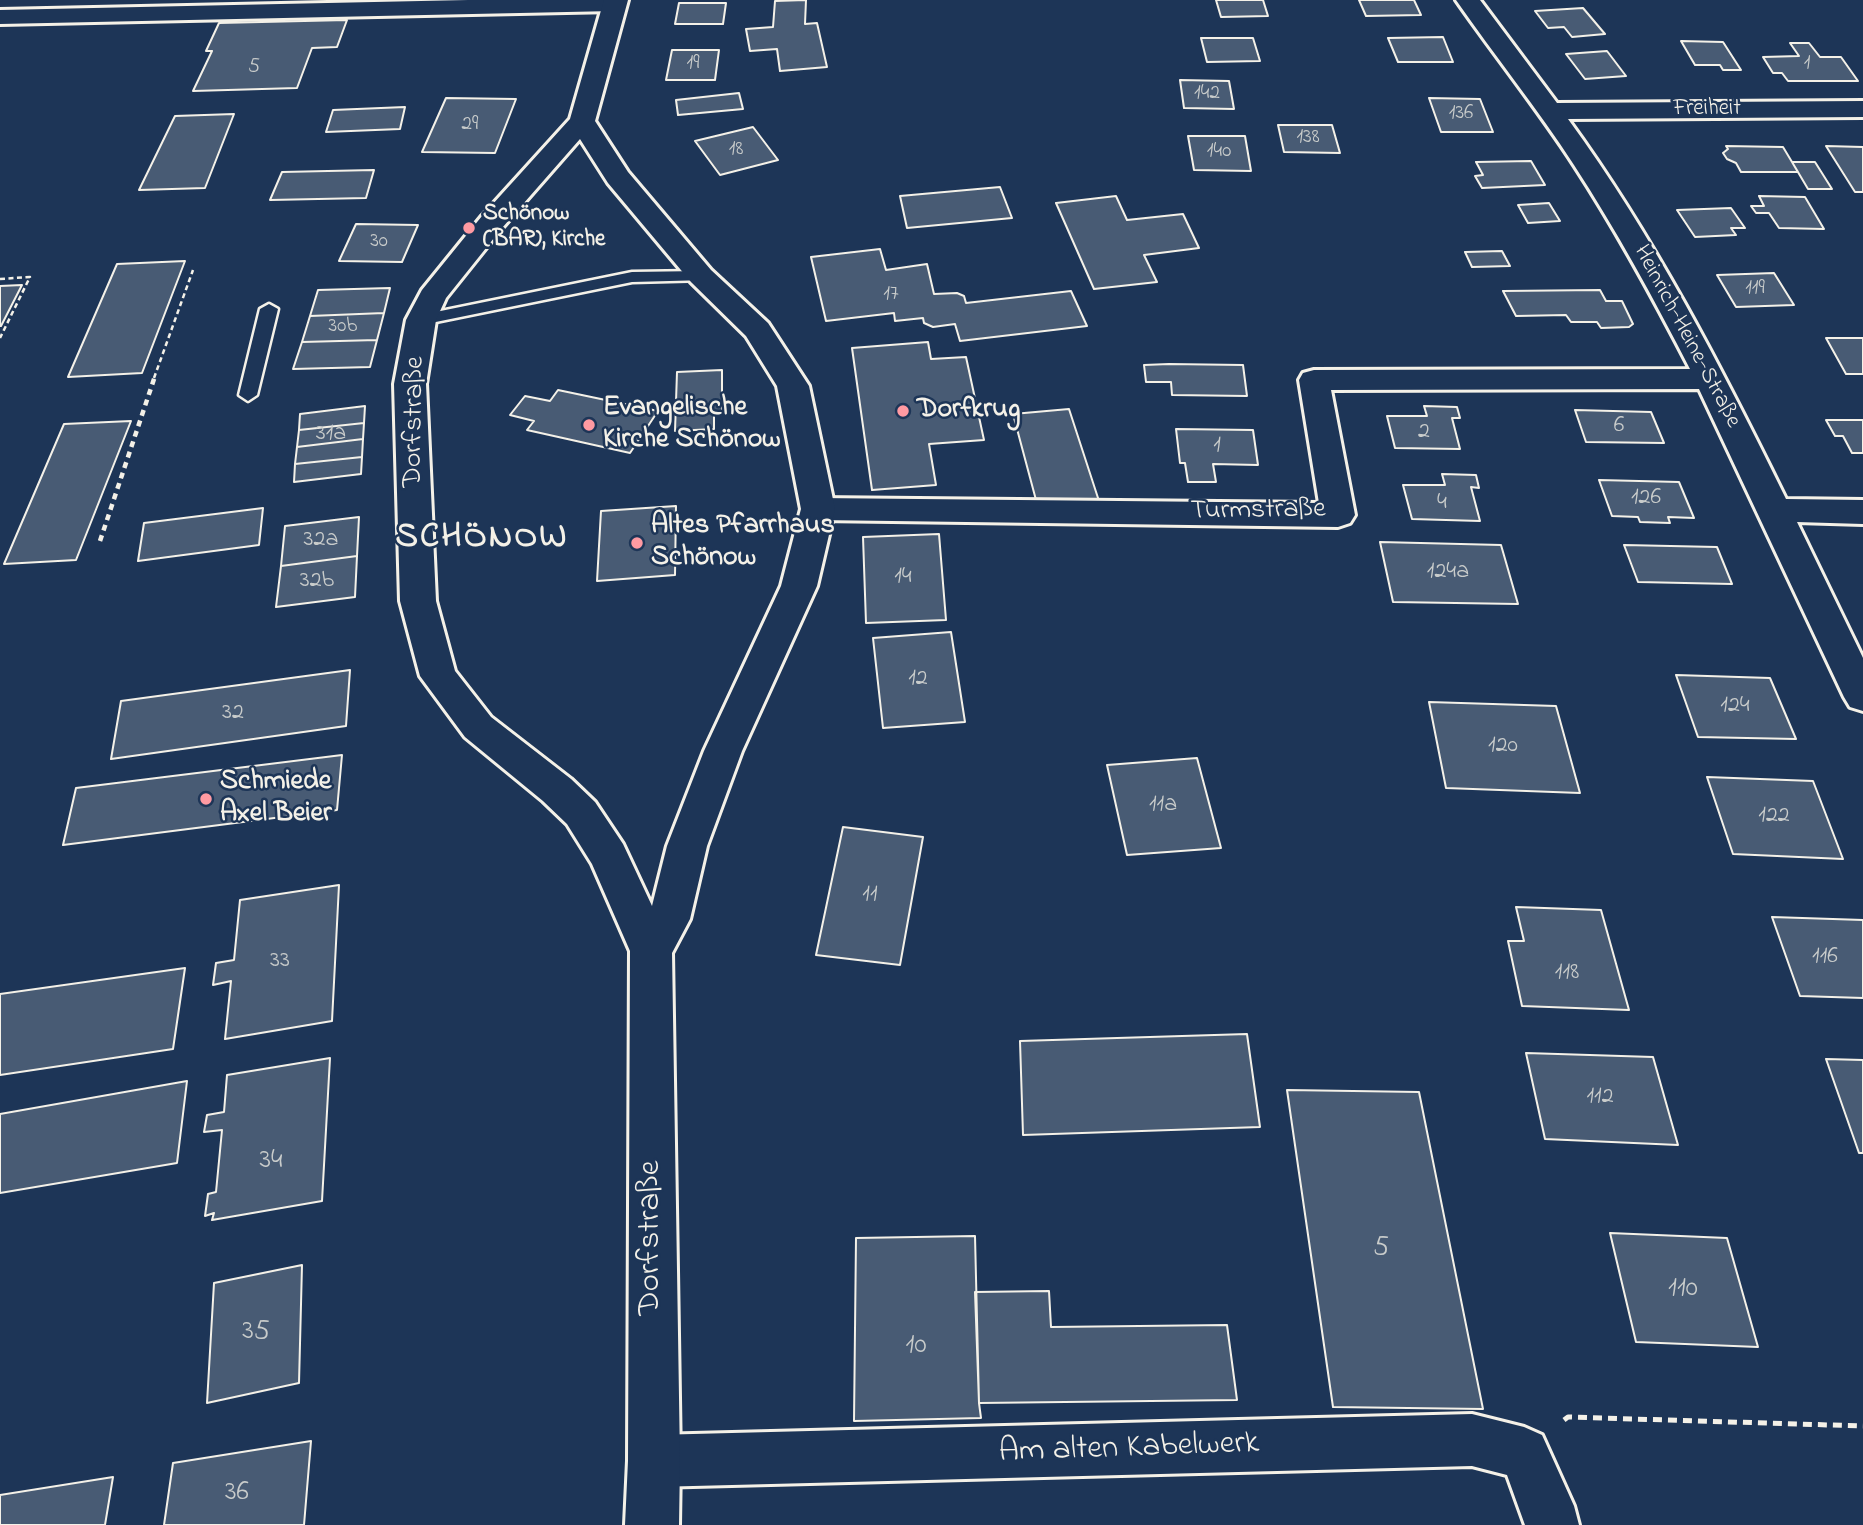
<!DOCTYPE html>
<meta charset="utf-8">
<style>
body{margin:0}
canvas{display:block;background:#1d3557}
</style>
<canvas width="1863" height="1525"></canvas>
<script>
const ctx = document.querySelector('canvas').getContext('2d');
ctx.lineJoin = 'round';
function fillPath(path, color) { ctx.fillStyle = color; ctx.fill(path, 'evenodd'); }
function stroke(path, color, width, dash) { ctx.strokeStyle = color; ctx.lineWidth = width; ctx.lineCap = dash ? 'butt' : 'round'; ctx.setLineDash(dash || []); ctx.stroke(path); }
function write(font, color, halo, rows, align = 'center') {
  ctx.font = font + ' "Indie Flower",sans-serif'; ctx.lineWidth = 5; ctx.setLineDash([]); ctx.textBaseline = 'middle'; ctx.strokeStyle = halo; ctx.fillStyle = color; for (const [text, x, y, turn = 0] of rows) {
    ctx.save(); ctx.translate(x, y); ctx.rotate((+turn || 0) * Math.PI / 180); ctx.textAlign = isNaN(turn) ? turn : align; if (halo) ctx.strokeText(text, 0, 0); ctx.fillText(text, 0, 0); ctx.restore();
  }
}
const building = new Path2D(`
 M806 0 805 24 817 23 827 67 780 71 777 49 750 51 746 29 773 27 775 1Z
 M1216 0H1263L1268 16 1221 17Z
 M1359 0H1414L1421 15 1366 16Z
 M679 3H726L723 24H675Z
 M1583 8 1605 34 1572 37 1564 27 1548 28 1535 11Z
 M347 20 337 47 312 48 297 88 193 91 212 51H206L219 23Z
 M1443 37 1453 62H1398L1388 38Z
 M1201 38H1253L1260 61 1207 62Z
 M1681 41 1723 42 1741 70H1723L1720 65H1695Z
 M1790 43H1809L1820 57H1841L1858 81H1788L1782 73H1773L1763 57 1799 56Z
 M672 50H719L715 80H666Z
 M1607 51 1626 76 1585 79 1566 54Z
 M1180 80 1229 81 1234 109 1184 108Z
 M739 93 743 109 678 115 676 100Z
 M446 98 516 99 495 153 422 152Z
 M1429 98 1480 99 1493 132H1441Z
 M405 107 400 129 326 132 333 110Z
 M234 114 205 188 139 190 175 116Z
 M1278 125H1332L1340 153 1284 152Z
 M753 127 778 160 720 175 695 141Z
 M1188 136H1245L1251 171 1194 170Z
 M1726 146 1783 147 1798 172H1741L1736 163 1727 159 1723 153 1728 149Z
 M1826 146 1863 147V192H1855Z
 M1531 161 1545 185 1482 188 1475 176 1483 175 1476 162Z
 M1792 162H1815L1832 189H1808Z
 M374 170 366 198 270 200 282 172Z
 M1000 187 1012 218 907 228 900 196Z
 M1116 196 1127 220 1183 214 1199 248 1144 255 1157 282 1094 289 1056 203Z
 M1759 196 1805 197 1824 229 1779 228 1769 213H1756L1751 206H1764Z
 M1549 203 1560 221 1528 223 1518 205Z
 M1731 208 1745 228H1731L1736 235 1695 237 1677 210Z
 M356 224 418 225 402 262 339 261Z
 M880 249 886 270 927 264 934 294 957 293 964 296 966 303 1071 291 1087 326 960 341 955 324 933 327 924 323 923 318 895 321 894 313 826 321 811 257Z
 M1502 251 1510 266 1472 267 1465 252Z
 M185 261 142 373 68 377 117 264Z
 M1774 273 1794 305 1736 307 1717 275Z
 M22 285 1 326H0V286Z
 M390 288 384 313 310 316 318 290Z
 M1600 290 1606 301H1622L1633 324 1629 327 1601 328 1597 322H1571L1566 315 1516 316 1503 291Z
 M384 313 377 340 302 342 310 316Z
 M1826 338H1863V374H1846Z
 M377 340 370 367 293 369 302 342Z
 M928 342 931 359 966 357 984 440 929 444 936 485 872 490 852 348Z
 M1169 364 1243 365 1247 396 1172 395 1171 382H1146L1144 365Z
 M722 370V414L714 415V429L675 431 677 372Z
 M558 390 658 411 630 453 527 430 534 421 510 415 525 396 550 401Z
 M365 406 364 423 299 430 300 414Z
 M1424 406 1457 407 1460 418H1452L1460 449 1395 448 1387 416H1427Z
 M1069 409 1099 501 1036 500 1013 414Z
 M1575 410 1651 412 1664 443 1586 442Z
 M1826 420H1863V453H1852L1843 436H1835Z
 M131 421 76 560 4 564 64 424Z
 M364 423 363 439 297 447 299 430Z
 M1176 429 1253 430 1258 465 1213 464 1216 482H1188L1185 463H1180Z
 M363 439 362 457 295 464 297 447Z
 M362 457 361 474 294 482 295 464Z
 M1442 474 1476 475 1479 488 1471 487 1480 521 1412 519 1403 485H1445Z
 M1599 480 1679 482 1694 518 1668 517 1670 523 1640 522 1638 517 1612 516Z
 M676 506 675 575 597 581 601 511Z
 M263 508 259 545 138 561 144 523Z
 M359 517 357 556 281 566 285 526Z
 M939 534 946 620 866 623 863 537Z
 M1380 542 1501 545 1518 604 1393 602Z
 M1624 545 1717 547 1732 584 1638 582Z
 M357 556 355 597 276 607 281 566Z
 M951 632 965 722 883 728 873 638Z
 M350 670 346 726 111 759 121 701Z
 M1676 675 1770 678 1796 739 1698 737Z
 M1429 702 1556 706 1580 793 1446 788Z
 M342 755 337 810 63 845 76 788Z
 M1197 758 1221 848 1127 855 1107 765Z
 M1707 777 1813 781 1843 859 1733 854Z
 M843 827 923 837 900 965 816 955Z
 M339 885 332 1021 225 1039 231 981 213 985 216 963 234 960 240 900Z
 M1516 907 1601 910 1629 1010 1522 1006 1508 941H1524Z
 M1772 917 1863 920V998L1800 996Z
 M185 968 173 1049 0 1075V994Z
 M1247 1034 1260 1127 1023 1135 1020 1041Z
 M1526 1053 1653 1057 1678 1145 1545 1139Z
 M330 1058 322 1201 212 1220 214 1213 205 1216 208 1194 216 1192 222 1130 204 1132 207 1115 224 1112 227 1075Z
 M1826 1059 1863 1060V1153H1859Z
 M187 1081 177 1163 0 1193V1114Z
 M1287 1090 1419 1092 1483 1409 1333 1407Z
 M1610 1233 1727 1238 1758 1347 1636 1342Z
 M975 1236 979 1403 981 1418 854 1421 856 1238Z
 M302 1265 299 1383 207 1403 214 1283Z
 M1049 1291 1051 1327 1227 1325 1237 1400 979 1403 975 1292Z
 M311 1441 304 1525H164L173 1463Z
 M113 1477 105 1525H0V1495Z`);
const pathFar2 = new Path2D(`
 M0 279 30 277 0 338
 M154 378 193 270`);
const pathFar1 = new Path2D(`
 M100 541 155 376`);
const path = new Path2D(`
 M1564 1420 1568 1417 1863 1426`);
const service = new Path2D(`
 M701 271 707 272 710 276 707 280 632 282 421 325 412 320 421 315 632 272Z
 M269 304 278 309 257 395 248 401 239 395 260 309Z`);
const minor = new Path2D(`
 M468 0H623L626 4 622 9 614 11 0 24V10Z
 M1456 0H1480L1557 103 1863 101V117L1568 119C1654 237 1721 367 1786 499L1863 500V524L1797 522 1863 658V711L1850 707 1844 697 1699 389 1331 390 1355 515 1350 523 1338 527 818 520 806 517 801 509 806 501 818 498 1319 503 1299 380 1303 373 1314 370 1690 369C1654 299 1617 231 1574 165 1537 108 1495 56 1456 0Z
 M1472 1414 1524 1427 1542 1435 1574 1506 1579 1525H1525L1507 1475 1472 1466 654 1487 636 1479 628 1461 636 1443 654 1435Z`);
const secondary = new Path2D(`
 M604 0H628L595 121 628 172 711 270 768 323 809 386 835 509 817 586 742 751 707 846 690 919 672 953 680 1461 679 1525H625L628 1461 630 951 592 864 567 824 543 801 465 737 420 676 400 601 394 384 406 320 422 290 482 216 570 119ZM580 139 608 183 691 282 746 336 777 386 801 509 781 586 704 751 667 846 652 906 623 844 595 802 571 779 491 717 455 671 436 601 426 384 436 320 446 298 502 228Z`);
const markers = [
 [469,228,7,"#ff9aa2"],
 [903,411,7,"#ff9aa2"],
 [589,425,7,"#ff9aa2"],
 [637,543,7,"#ff9aa2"],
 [206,799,7,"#ff9aa2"]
];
const farNumbernames = [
 ["19",693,65],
 ["1",1807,65],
 ["5",254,69],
 ["142",1207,95],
 ["136",1461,115],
 ["29",470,126],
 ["138",1308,139],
 ["18",736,151],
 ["140",1219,153],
 ["30",379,243],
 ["119",1755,290],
 ["17",891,296],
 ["30b",343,328]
];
const farStreetnames = [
 ["Freiheit",1707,110],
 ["Heinrich-Heine-Straße",1686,337,62]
];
const farPoinames = [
 ["Schönow",483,215],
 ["(BAR), Kirche",483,241]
];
const numberNames = [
 ["6",1619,427],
 ["2",1424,433],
 ["31a",331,435],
 ["1",1217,447],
 ["126",1646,499],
 ["4",1442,504],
 ["32a",321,541],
 ["124a",1448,573],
 ["14",903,578],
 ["32b",317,582],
 ["12",918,680],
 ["124",1735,707],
 ["32",233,714],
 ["120",1503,747],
 ["11a",1163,806],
 ["122",1774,817],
 ["11",870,896],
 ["116",1825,958],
 ["33",280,962],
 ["118",1567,974],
 ["112",1600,1098]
];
const poiNames = [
 ["Evangelische",603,409],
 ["Kirche Schönow",603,441],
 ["Dorfkrug",917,411],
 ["Altes Pfarrhaus",651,527],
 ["Schönow",651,559],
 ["Schmiede",220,783],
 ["Axel Beier",220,815]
];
const streetNames = [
 ["Dorfstraße",416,422,-89],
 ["Turmstraße",1258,512,-1]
];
const nearNumbernames = [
 ["34",271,1162],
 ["5",1381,1249],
 ["110",1683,1290],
 ["35",256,1333],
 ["10",916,1347],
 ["36",237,1494]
];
const nearStreetnames = [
 ["Dorfstraße",653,1238,-90],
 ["Am alten Kabelwerk",1129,1450,-2]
];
const districtNames = [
 ["SCHÖNOW",482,540]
];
fillPath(building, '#485b74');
stroke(building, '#f4f1e8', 2);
stroke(service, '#f4f1e8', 5);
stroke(minor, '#f4f1e8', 6);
stroke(secondary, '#f4f1e8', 6);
stroke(pathFar2, '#f4f1e8', 2.5, [5, 3.5]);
stroke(pathFar1, '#f4f1e8', 4.5, [6, 5]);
stroke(path, '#f4f1e8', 5, [9, 6]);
fillPath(service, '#1d3557');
fillPath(minor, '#1d3557');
fillPath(secondary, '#1d3557');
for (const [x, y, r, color] of markers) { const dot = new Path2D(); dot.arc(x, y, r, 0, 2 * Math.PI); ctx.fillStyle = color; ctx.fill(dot); stroke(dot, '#1d3557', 2.5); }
write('21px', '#c9cccb', null, farNumbernames);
write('23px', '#f4f1e8', '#1d3557', farStreetnames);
write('bold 23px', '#f4f1e8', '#1d3557', farPoinames, 'left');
write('24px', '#c9cccb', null, numberNames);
write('bold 28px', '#f4f1e8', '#1d3557', poiNames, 'left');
write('28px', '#f4f1e8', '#1d3557', streetNames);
write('28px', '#c9cccb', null, nearNumbernames);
write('33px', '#f4f1e8', '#1d3557', nearStreetnames);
ctx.letterSpacing = '2px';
write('bold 35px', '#f4f1e8', '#1d3557', districtNames);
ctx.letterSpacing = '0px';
</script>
